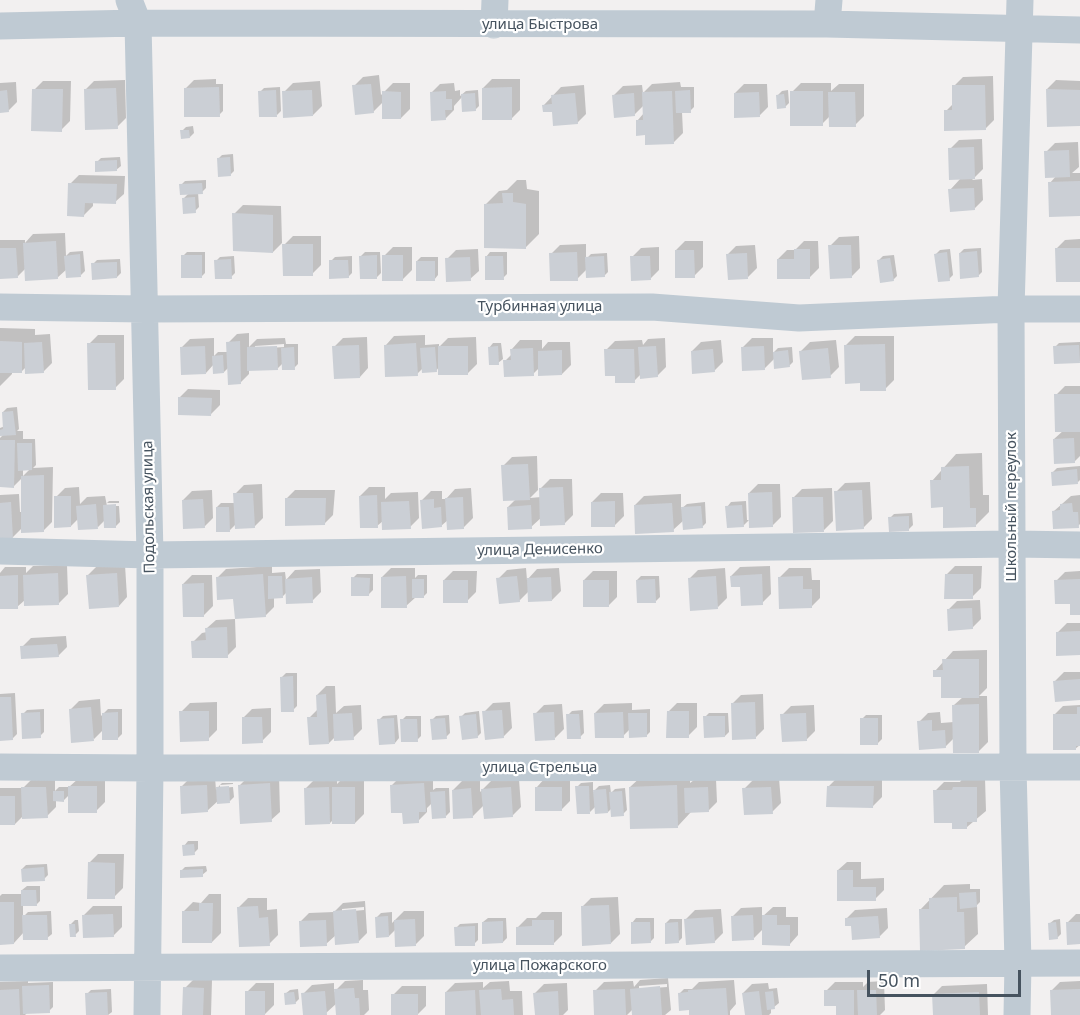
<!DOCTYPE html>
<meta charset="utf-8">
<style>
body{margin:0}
#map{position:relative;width:1080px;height:1015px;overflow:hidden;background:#f2f0f0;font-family:"Noto Sans",sans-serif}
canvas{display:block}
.scale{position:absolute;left:867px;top:970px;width:154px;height:27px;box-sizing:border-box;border:3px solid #46535f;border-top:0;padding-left:8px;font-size:18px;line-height:21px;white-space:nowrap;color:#46535f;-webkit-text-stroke:4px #fff;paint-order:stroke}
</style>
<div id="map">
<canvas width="1080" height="1015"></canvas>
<div class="scale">50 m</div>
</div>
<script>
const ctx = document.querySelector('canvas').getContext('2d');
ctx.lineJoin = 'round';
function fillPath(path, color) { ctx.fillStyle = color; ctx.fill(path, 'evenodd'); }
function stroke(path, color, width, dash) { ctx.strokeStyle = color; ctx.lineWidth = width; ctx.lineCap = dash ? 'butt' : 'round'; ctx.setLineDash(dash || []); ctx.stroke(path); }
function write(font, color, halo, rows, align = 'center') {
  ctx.font = font + ' "Noto Sans",sans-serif'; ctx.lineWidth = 4.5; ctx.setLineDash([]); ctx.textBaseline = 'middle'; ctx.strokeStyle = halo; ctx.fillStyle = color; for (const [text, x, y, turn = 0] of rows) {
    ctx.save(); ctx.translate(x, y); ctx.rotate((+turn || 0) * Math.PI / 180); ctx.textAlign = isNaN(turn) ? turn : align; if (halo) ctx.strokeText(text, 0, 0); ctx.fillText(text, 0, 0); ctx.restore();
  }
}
const shadow = new Path2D(`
 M379 75 381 95 393 83H410V109L401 118 384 101 373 112 354 86 363 77Z
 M993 76 994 120 985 129 946 111 954 103V86L963 77Z
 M216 79V84H223V111L219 115 185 89 194 80Z
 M492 79H520V110L511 119 483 88Z
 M125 80 126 118 117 127 85 90 94 81Z
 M1056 80 1080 81V124L1047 89Z
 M43 81H71L70 121 61 130 34 90Z
 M320 81 322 106 313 115 284 92 293 83Z
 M16 82 17 102 8 111H0V83Z
 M680 82 681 87H694V107L690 111 682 112 683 133 674 142 646 134 637 121 644 113V105L634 115 614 95 623 86 642 85 643 93 652 84Z
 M454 83 455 91 460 90V96L466 91 478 90 479 106 475 110 462 97 454 106V110L445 119 431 93 440 84Z
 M801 83H831V91L839 84H864V116L855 125 830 116 822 124 792 92Z
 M744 84H767L768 107 759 116 735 93Z
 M584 85 586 114 577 123 544 105 561 87Z
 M280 87 281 111 277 115 260 92 264 88Z
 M788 90 789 103 785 107 778 95 782 91Z
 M193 126 194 133 190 137 182 131 186 127Z
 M982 139 983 169 972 180 982 179 983 200 974 209 950 190 961 178 950 149 959 140Z
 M1078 142 1079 167 1072 173H1080V214L1050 183 1056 176 1046 152 1055 143Z
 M233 154 234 171 230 175 218 159 222 155Z
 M120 157 121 166 116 170 97 162 101 158Z
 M79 175 125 176 124 194 115 202H93V206L84 215 70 184Z
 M206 180V188L202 192H198L199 207 195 211 184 198 189 193 181 185 185 181Z
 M517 180H526L527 189 539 191V234L525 248 486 204 499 191 507 190Z
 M243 205 281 206 282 243 273 252 234 214Z
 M65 233 66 256 70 252 83 251 85 271 81 275 67 269 57 278 26 268 17 277H0V240H25V243L33 234Z
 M293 236H321V265L312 274 284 245Z
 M859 236 860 268 851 277 830 246 839 237Z
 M1080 239V280L1056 249 1065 240Z
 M685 241H703V267L694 276 676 250Z
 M804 241H818L819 268 810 277 778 259 787 250H795Z
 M586 244V259L591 254 607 253 608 272 604 276 587 269 577 279 551 254 560 245Z
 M755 245 757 268 748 277 727 255 736 246Z
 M393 247H412V270L403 279 384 256Z
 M659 247V270L650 279 632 257 641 248Z
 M981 248 982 272 978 276 960 253 964 249Z
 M478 249 479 271 470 279 447 259 456 250Z
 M950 249 953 275 949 279 936 254 940 250Z
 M187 252H205V273L201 277 183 256Z
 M365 252H380L381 273 376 278 361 256Z
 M490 252H507V274L503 278 486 257Z
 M894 255 897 276 893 280 879 260 883 256Z
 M234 256 235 273 231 277 216 261 220 257Z
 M352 256V273L348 277 331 261 335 257Z
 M421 257H438V275L434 280 417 261Z
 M120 259 121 273 117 277 93 264 97 260Z
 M0 328 35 329V335L50 334 52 363 43 372 26 367 21 372H12V374L0 386Z
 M249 333V347L257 339 285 338 286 344H298V364L294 368 284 362 278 368 249 369V374L240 383 229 367 224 372 214 364 206 373 181 348 190 339 214 338V356L218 352H228V343L237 334ZM284 344V347L255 349V346Z
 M98 335H124V379L115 388 89 344Z
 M425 335V345L439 344V347L448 338 476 337 477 364 468 373 439 367 436 371 423 368 417 374 386 345 394 336Z
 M855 336H894V380L885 389 861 382 846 345Z
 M367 337 368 368 360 377 334 347 343 338Z
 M665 338 666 367 657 376 641 374 634 381 606 350 615 341 642 340 643 345 648 339Z
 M752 338H773V353L778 348 792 347 793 362 789 366 775 358 764 369 743 347Z
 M520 340H542V349L548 342H570L571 365 562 374 539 368 533 374 505 361 512 354V349Z
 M721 340 723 362 714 371 692 351 701 342Z
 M836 340 839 367 830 376 801 351 810 342Z
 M1080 342V361L1056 363 1055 347 1059 343Z
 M493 343H501L503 359 498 363 489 348Z
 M1065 386H1080V456L1074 462 1054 439 1064 430 1056 395Z
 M188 389 220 390V405L211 414 179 398Z
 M17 407 19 429 17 431H23V439H35L36 465 33 468 53 467 52 522 43 531 23 527 12 538 0 539V495L19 494 20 512H23V477L14 486H0V438L4 434H0V428L5 426 3 412 7 408ZM23 469H30L23 476Z
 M982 453 983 495H989V512L975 526 944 506 932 481 956 454Z
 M537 456 538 490 530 498 541 497V488L550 479H572L573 515 564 524 542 517 531 527 508 507 516 499 503 466 512 457Z
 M1080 466V480L1078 482 1053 472 1057 468Z
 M870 482 872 519 863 528 836 492 845 483Z
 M262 484 263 518 254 527 236 524 229 531 217 507 221 503H235V494L244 485Z
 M758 484H780L781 517 772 526 749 493Z
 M79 487 80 504 87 497 105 496 107 506H119L120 522 116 526 105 520 98 527 79 518 71 526 56 497 65 488Z
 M369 487H385V499L391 493 418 492 419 518 410 527 383 521 377 526 360 496Z
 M471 488 473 518 464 527 448 520 441 526 422 500 431 491H442V499H446L455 489Z
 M832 488 833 521 824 530 793 498 802 489Z
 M212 490 213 518 204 527 183 500 192 491Z
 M295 490H335L333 515 324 524 286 499Z
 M601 493H623L624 516 615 525 592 502Z
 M681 494V509L687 504 705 502 706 523 702 527 684 520 673 530 635 505 644 496Z
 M1080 495V524L1078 526 1054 511 1071 496Z
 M109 501H119V503H107Z
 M746 501 747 520H749L743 526 727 507 731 502Z
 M912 513 913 525 909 529 890 518 894 514Z
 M67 565 68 594 59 603 25 600 17 607 0 608V573L5 567H26V573L33 566Z
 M125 565 127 597 119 606 88 575 97 566Z
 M272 566V573L285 572 286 580 295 570 320 569 321 592 312 601 287 592 282 597H274V607L265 616 235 598 217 578 226 569Z
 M770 566 771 594 762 603 731 576 740 567Z
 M955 566H982L981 588 972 597 946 575Z
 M391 568H415V578L418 575H427V593L423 597H416L406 606 382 577Z
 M526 568 527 580 537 569 559 568 561 591 552 600 529 591 519 601 498 579 507 570Z
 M725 568 727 598 718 607 689 579 698 570Z
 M789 568H811L812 580H820V598L811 607 780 577Z
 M453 571H477L476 592 467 601 444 580Z
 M593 571H617V597L608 606 584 580Z
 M1080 571V613L1056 581 1065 572Z
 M357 574H373V590L369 594 353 578Z
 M192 575H212L213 606 204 615 183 584Z
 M641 576H659L660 597 656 601 637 580Z
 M980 600 981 619 972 628 948 610 957 601Z
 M235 619 236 647 227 656 193 642 202 633 207 632V628L216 620Z
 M1067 623H1080V654L1058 632Z
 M66 636 67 647 58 656 22 647 31 638Z
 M987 650V688L979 696H987L988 742 979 751 954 738 945 747 919 722 928 713 940 712 941 723 954 722V705L963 697 942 676 935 671 953 651Z
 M1064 672H1080V699L1055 681Z
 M286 673H297V706L293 710 282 677Z
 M326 686H335L336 713 344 706 361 705 362 729 353 738 336 736 329 743 309 718 318 709 317 695Z
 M15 693 17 734 12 739H0V694Z
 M763 694 764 729 755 738 732 704 741 695Z
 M100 699 101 716 108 709H122V734L118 738 104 729 94 739 70 710 79 701Z
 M217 702V730L208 739 181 712 190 703Z
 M510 702 512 728 503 737 484 712 493 703Z
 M632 703V710L650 709V732L646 736 630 729 623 736 595 713 604 704Z
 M677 703H697V727L688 736 668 712Z
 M562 704 564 729 555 738 535 714 544 705Z
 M814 705 815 731 806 740 782 715 791 706Z
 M1080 705V745L1075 749 1054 715 1063 706Z
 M271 708V732L262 741 243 718 252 709Z
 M44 709V732L40 736 23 714 27 710Z
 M583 710 584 733 580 737 568 715 572 711Z
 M479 711 481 733 477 737 461 717 465 713Z
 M709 713H728L729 732 725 736 705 717Z
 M397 715 399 738 395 743 379 720 383 716Z
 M449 715 450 733 446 737 432 720 436 716Z
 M866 715H882V739L878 743 862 719Z
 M406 716H421V736L417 740 402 720Z
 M690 772V783L694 780 716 779 717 802 708 811 691 812 678 826 630 787 644 774Z
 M279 775 280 812 271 820 240 785 249 776Z
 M433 775V790L436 788H449L450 812 446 816 432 803 427 808V812L418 821 403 811 391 786 400 777Z
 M105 777V802L96 811 70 794 64 800H56V807L47 816 24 815 15 824H0V788H23L32 779 55 778V791L59 787H69L79 778Z
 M215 777 216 790 220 785V788L233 787 234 797 230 801 219 800 207 811 181 787 190 778Z
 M343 778 364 779V814L355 823 334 819 330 823 305 789 314 780 337 779V784Z
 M545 778 570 779V801L561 810 537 787Z
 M779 778 781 803 772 812 744 789 753 780Z
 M837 778H882V797L873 806 828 787Z
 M963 778H985L986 811 967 827 954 822 935 791 944 782H960Z
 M519 779 521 807 512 816 484 805 472 817 453 790 462 781 480 780V792L492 780Z
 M593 782V792L599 786 610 785 611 793 615 789 625 788 627 810 623 814 612 808 608 812 596 806 590 812 577 787 581 783Z
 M222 783H233V784L220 785Z
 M188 841H198V849L194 853 184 846Z
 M98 854H124L123 888 114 897 89 863Z
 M847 862H861V879L884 878V890L875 899H838V870Z
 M47 864 48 875 44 879 22 869 26 865Z
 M206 866 207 871 202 875 181 871 185 867Z
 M970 884V889H980V902L977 905 978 934 964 947 920 910 944 885Z
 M27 886H40V901L36 905H23V917L28 912 51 911 52 934 47 938 24 932 14 943H0V896L2 894H23L22 890Z
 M209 894H221V933L212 942 184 911 193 902 201 903Z
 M618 897 620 934 611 943 582 907 591 898Z
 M248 898H267V910L277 909 278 935 269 944 239 907Z
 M365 901 367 933 358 942 336 935 326 944 300 922 309 913 334 912 343 903ZM364 907V910L342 912V909Z
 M93 906H122V927L113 936 84 915Z
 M762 907V917L773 907H786V917H798V935L790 944 764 928 754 938 732 917 741 908Z
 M887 908 888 928 879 937 852 924 846 919 855 910Z
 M721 909 723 933 714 942 686 919 695 910Z
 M404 911H424V936L415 945 396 929 389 936 377 917 381 913 392 912V923Z
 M542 912H562V935L553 944 518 927 527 918H536Z
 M1076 914H1080V943L1067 923Z
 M488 918H506L507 938 503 942 483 922Z
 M636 918H654V938L650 942 632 923Z
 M670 919H682V938L678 942 666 923Z
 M1060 919 1061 934 1057 938 1049 924 1054 920Z
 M75 920H78L79 931 75 935 71 924Z
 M478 923V940L474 944 456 928 460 924Z
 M668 978 671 1010 665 1015H633V1009L627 1015H596L595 991 604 982 633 981 634 987 640 980ZM667 984V987L639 989V986Z
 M194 979 212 980 211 1015H184L185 988Z
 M363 980V990H368L369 1010 364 1015H337V1003L326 1013 305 1015 303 994 312 985 334 983V992L345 981Z
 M734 980 736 1004 730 1011V1015H691L690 1007 679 994 684 989H692L699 982Z
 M28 981V983L53 982V1007L49 1011 28 1012 25 1015H0V982Z
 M509 981 510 991H522L523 1015H447L446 992 455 983 483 982V988L490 982Z
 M884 981 885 1010 880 1015H837V1005L826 991 835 982H863V987L868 982Z
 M1080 981V1015H1052L1051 991 1060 982Z
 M256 983H274V1005L265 1014 247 992Z
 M567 983 568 1010 563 1015H536L535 993 544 984Z
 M768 983 769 989 777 988 779 1003 774 1007 771 1008V1013L769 1015H746L743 993 752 984Z
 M987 984 988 1015H934L933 995 942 986Z
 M402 986H426V1006L417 1015H392L393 995Z
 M111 989 112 1012 108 1015H87V994L91 990Z
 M298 989 299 999 295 1003 285 994 290 990Z`);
const building = new Path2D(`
 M371 84 374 113 355 115 352 85Z
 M952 85H985L986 130 944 131V110H952Z
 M219 87 220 117H184V88Z
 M512 87V120H482V88Z
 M116 88 118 129 85 130 84 89Z
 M32 89H63L62 132 31 131Z
 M1046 89 1080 90V126L1047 127Z
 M7 90 9 112 0 113V91Z
 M276 90 277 117H259L258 91Z
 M312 90 313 116 283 118 282 91Z
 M690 90 691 113H676L675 91Z
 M382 91 401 92V119H382Z
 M446 91V99H452V110H445L446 120 431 121 430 92Z
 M672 91 674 144 645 145V135L636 136V120H643L642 92Z
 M790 91H823V126H790Z
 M759 92 760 117 734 118V93Z
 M828 92H855L856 127H829Z
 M475 93 476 111 462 112 461 94Z
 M575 93 578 124 553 126 552 112H543L542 105 552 104 551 95Z
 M634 93 635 116 614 118 612 95Z
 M784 94 786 108 777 109 776 95Z
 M180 130H189L190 138 181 139Z
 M974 147 975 179 949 180 948 148Z
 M1069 150 1070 177 1045 178 1044 151Z
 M230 157 231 176 218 177 217 158Z
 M117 160V171L95 172V161Z
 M1080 181V216L1049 217 1048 182Z
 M68 183 117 184 116 204 85 203 84 217 67 216Z
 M202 183 203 194 180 195 179 184Z
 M974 188 975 210 950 212 948 189Z
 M502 193H513V202L526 204V249L484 248V204L503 203Z
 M195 197 196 213 183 214 182 198Z
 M232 213 273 215V253L233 251Z
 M56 241 58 279 25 281 23 243Z
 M282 244H313V276H283Z
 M828 245H851L852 278 830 279Z
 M0 248H16L18 278 0 279Z
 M1055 248H1080V282H1056Z
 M794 249H810V279H777V259H794Z
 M675 250H694L695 278H675Z
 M977 251 979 277 960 279 959 253Z
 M577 252 578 281H550L549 253Z
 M947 252 950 281 938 282 934 254Z
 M747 253 748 279 728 280 726 254Z
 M80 254 81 277 66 278 64 256Z
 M181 255H202V278H181Z
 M377 255V279H360L359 256Z
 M382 255H403V281H382Z
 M485 256H503L504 280H485Z
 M604 256 605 277 586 278 585 257Z
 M630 256H650L651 280 631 281Z
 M470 257 471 281 446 282 445 258Z
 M890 258 894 281 880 283 877 260Z
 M231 259 232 279H215L214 260Z
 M329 260H348L349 278 329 279Z
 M416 261H435V281H416Z
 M117 262V278L92 280 91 263Z
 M0 341 22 342V373H0Z
 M240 341 241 384 228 385 226 342Z
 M42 342 44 373 25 374 24 343Z
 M87 343H115L116 390H88Z
 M416 343 418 376 385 377 384 345Z
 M885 344 886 391H860V383L845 384 844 345Z
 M359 345 360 378 334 379 332 346Z
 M1079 345 1080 363 1054 364 1053 346Z
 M205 346 206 374 181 375 180 347Z
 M277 346 278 370 247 371V347Z
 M438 346H468V375H438Z
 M498 346 499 365H489L488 347Z
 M656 346 658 377 640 379 638 347Z
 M764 346 765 370 742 371 741 347Z
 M294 347 295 370H282L281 348Z
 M435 347 437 372 422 373 420 348Z
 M533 348 534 376 504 377 503 360H511L510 349Z
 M828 348 831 378 802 380 799 351Z
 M604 349H634L635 383H615V376H605Z
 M713 349 715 372 692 374 691 351Z
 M562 350V375L538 376V351Z
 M788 350 790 367 774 369 773 352Z
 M223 355 224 373 213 374 212 356Z
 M1054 394H1080V432H1055Z
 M178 397 212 398 211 416 178 415Z
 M13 411 16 435 0 436V430L3 429 2 412Z
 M1074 438 1075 463 1054 464 1053 439Z
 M0 440H15L14 488 0 487Z
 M17 443H32V470L18 471Z
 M528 464 530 500 503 501 501 465Z
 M969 466 970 508H976V527L943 528V507L931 508 930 480H941V467Z
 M1077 469 1078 484 1052 486 1051 472Z
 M44 475V532L21 533V476Z
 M563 487 565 525 540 526 539 488Z
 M862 490 864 529 836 531 834 491Z
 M772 492 773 527 749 528 748 493Z
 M233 493H253L255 528 235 529Z
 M377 495 378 528H360L359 496Z
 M54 496H71V527L54 528Z
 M463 497 464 529 447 530 445 498Z
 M792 497H823L824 532 793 533Z
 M285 498H326L325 525 285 526Z
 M203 499 205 528 183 529 182 500Z
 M434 499V508L441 507 442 527 422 529 420 500Z
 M409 501 411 529 382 530 381 502Z
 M615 501V527H591V502Z
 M11 502 13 540H0V503Z
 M672 503 674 532 635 534 634 505Z
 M1072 503 1073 512H1078L1079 528 1053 529 1052 511 1060 510V504Z
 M96 504 98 529 78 530 76 506Z
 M116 504V528H104L103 505Z
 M531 505 532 529 508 530 507 507Z
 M742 505 744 527 727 528 725 506Z
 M701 506 703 528 683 530 681 507Z
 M216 507H229L230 532H216Z
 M909 516V531L889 532 888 517Z
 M58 573 59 605 24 606 23 575Z
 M117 573 119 607 89 609 86 575Z
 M263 574 266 617 235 619 233 599 217 600 216 577Z
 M762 574 763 605 741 606 740 587H731L730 576Z
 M945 574H973V599H944Z
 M18 575V609H0V576Z
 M268 576H282L283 598 268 599Z
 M406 576 407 608H381V577Z
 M517 576 520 602 499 604 496 578Z
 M716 576 718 609 690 611 688 578Z
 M803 576V589H812V608L779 609 778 577Z
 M312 577 313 603 286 604 285 579Z
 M351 577 370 578 369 596H351Z
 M551 577 552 601 528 602 527 578Z
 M412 579H424V598H412Z
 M655 579 656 603H637L636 580Z
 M1080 579V615H1070V604H1055L1054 580Z
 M443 580H468V603H443Z
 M583 580H609V607H583Z
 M204 583V617H183L182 584Z
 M972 608 973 629 948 631 947 609Z
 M227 627 228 658H192L191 641 206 640 205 628Z
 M1080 631V655L1056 656V632Z
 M57 644 59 657 21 659 20 646Z
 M942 659H979V698H941V677H933V670H943Z
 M293 676 294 712H281L280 677Z
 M1080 679V700L1055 702 1053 681Z
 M326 694 329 744 309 745 307 717H317L316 695Z
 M0 697H11L13 740 0 741Z
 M755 702 756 739 732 740 731 703Z
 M979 704V753H953L952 705Z
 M91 707 94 741 71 743 69 709Z
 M1077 707H1080V746H1076V750H1053V714H1077Z
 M502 710 504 738 485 740 482 711Z
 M179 711H209V741L180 742Z
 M667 711H689V738H666Z
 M40 712 41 738 22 739 21 713Z
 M118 712V740H102V713Z
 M554 712 555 740 535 741 533 713Z
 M623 712 624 738H595L594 713Z
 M352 713 354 740 334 741 333 714Z
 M628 713H647V737L629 738Z
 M806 713 807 741 782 742 780 714Z
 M476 714 478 738 462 740 459 716Z
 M566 714H579L581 739H567Z
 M703 716H725V737L704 738Z
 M242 717H262L263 743 242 744Z
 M394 718 395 744 379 745 377 719Z
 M445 718 447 739 432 740 430 719Z
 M860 718H878V745H860Z
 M400 719H417L418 742H401Z
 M932 720V731L945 730 946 748 919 750 917 721Z
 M270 783 272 822 240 824 238 785Z
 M424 783 426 812H419V823L403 824 402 813H391L390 785Z
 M207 785 208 812 181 814 180 786Z
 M677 785 678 828 630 829 629 787Z
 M68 786H97V813H68Z
 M229 786 230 803 217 804 216 787Z
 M575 786H589L590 814H577Z
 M827 786H874L873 808 826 807Z
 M21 787H46L48 818 22 819Z
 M329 787 330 824 305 825 304 788Z
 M332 787H355V824H332Z
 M511 787 513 817 484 819 481 789Z
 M535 787H562V811H535Z
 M708 787 709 812 685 813 684 788Z
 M771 787 773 814 744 815 742 788Z
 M953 787H977V822H967V829H952V823H934L933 790H952Z
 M471 788 473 818 453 819 452 790Z
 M606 789 608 813 595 814 593 790Z
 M53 791H64V802L53 801Z
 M445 791 446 818 432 819 430 792Z
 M622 791 624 816 611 817 609 792Z
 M0 796H15V825H0Z
 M194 844 195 855 183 856 182 845Z
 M88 862 115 863V899H87Z
 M44 867 45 881 22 882 21 869Z
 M203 869V877L180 878V870Z
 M837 870H853V887H876V901H837Z
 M21 890H36L37 906H21Z
 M976 892 977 907 960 909 959 893Z
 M957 897V912H964L965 949 920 951 919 909H929V898Z
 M0 902H14V944L0 945Z
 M199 903H213L212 943H182V911H199Z
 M609 905 611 944 582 946 581 906Z
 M258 906 259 918 268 917 270 946 239 947 237 907Z
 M356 909 359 943 335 945 333 911Z
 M113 914 114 937 83 938 82 915Z
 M22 915H47L48 940H23Z
 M753 915 754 940 732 941 731 916Z
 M762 915H777V925H790V946L762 945Z
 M388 916 389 937 376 938 375 917Z
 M878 916 880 938 852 940 851 926H845V918Z
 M713 917 715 943 686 945 684 919Z
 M415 919 416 946 395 947 394 920Z
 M326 920 327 946 300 947 299 921Z
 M532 920H554V945H516V927L532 926Z
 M503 921V943L482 944V922Z
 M631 922H650L651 943 631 944Z
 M678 922 679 943 665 944V923Z
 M1056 922 1058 939 1049 940 1048 923Z
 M1066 922H1080V944L1067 945Z
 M69 924H75L76 937H70Z
 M475 926V946H455L454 927Z
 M49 985 50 1013 23 1014 22 986Z
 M660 986 662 1015H632L630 989Z
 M183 987 204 988 203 1015H182Z
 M354 988 355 998H359L360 1015H336L334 989Z
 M726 988 728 1015H689V1010L679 1011 678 993 688 992V990Z
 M19 989 20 1015H0V990Z
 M501 989 502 1000 513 999 514 1015H481L479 990Z
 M625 989 626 1015H594L593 990Z
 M1080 989V1015H1051L1050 990Z
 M475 990 476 1015H445V992Z
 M824 990H854V1015H836V1006H824Z
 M857 990H876L877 1015H858Z
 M245 991H265V1015H245Z
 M325 991 327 1015H303L301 993Z
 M558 991 559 1015H535L533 993Z
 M759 991 762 1015H745L742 993Z
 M773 991 775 1009 767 1010 765 992Z
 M107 992 108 1015H86L85 993Z
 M294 992 296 1004 285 1005 284 993Z
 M979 992 980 1015H933L932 994Z
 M391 994H418V1015H391Z`);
const minor = new Path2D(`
 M129 0 138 23 150 555V768L147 1015
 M827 24 829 0
 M494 25 495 0
 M0 26 138 23 827 24 1080 30
 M0 307 145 309 652 307 799 318 1011 309H1080
 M0 551 150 555 1013 544 1080 545
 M0 767 150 768 1080 767
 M0 968 1080 963
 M1017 1015 1018 963 1013 767 1011 309 1020 0`);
const streetNames = [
 ["улица Быстрова",540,25],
 ["Турбинная улица",540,307],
 ["Подольская улица",149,507,-91],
 ["Школьный переулок",1012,507,-90],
 ["улица Денисенко",540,550,-1],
 ["улица Стрельца",540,768],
 ["улица Пожарского",540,966]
];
fillPath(shadow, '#0003');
fillPath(building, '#cbcfd5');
stroke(minor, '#bfcad3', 27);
write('15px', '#46535f', '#fff', streetNames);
</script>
